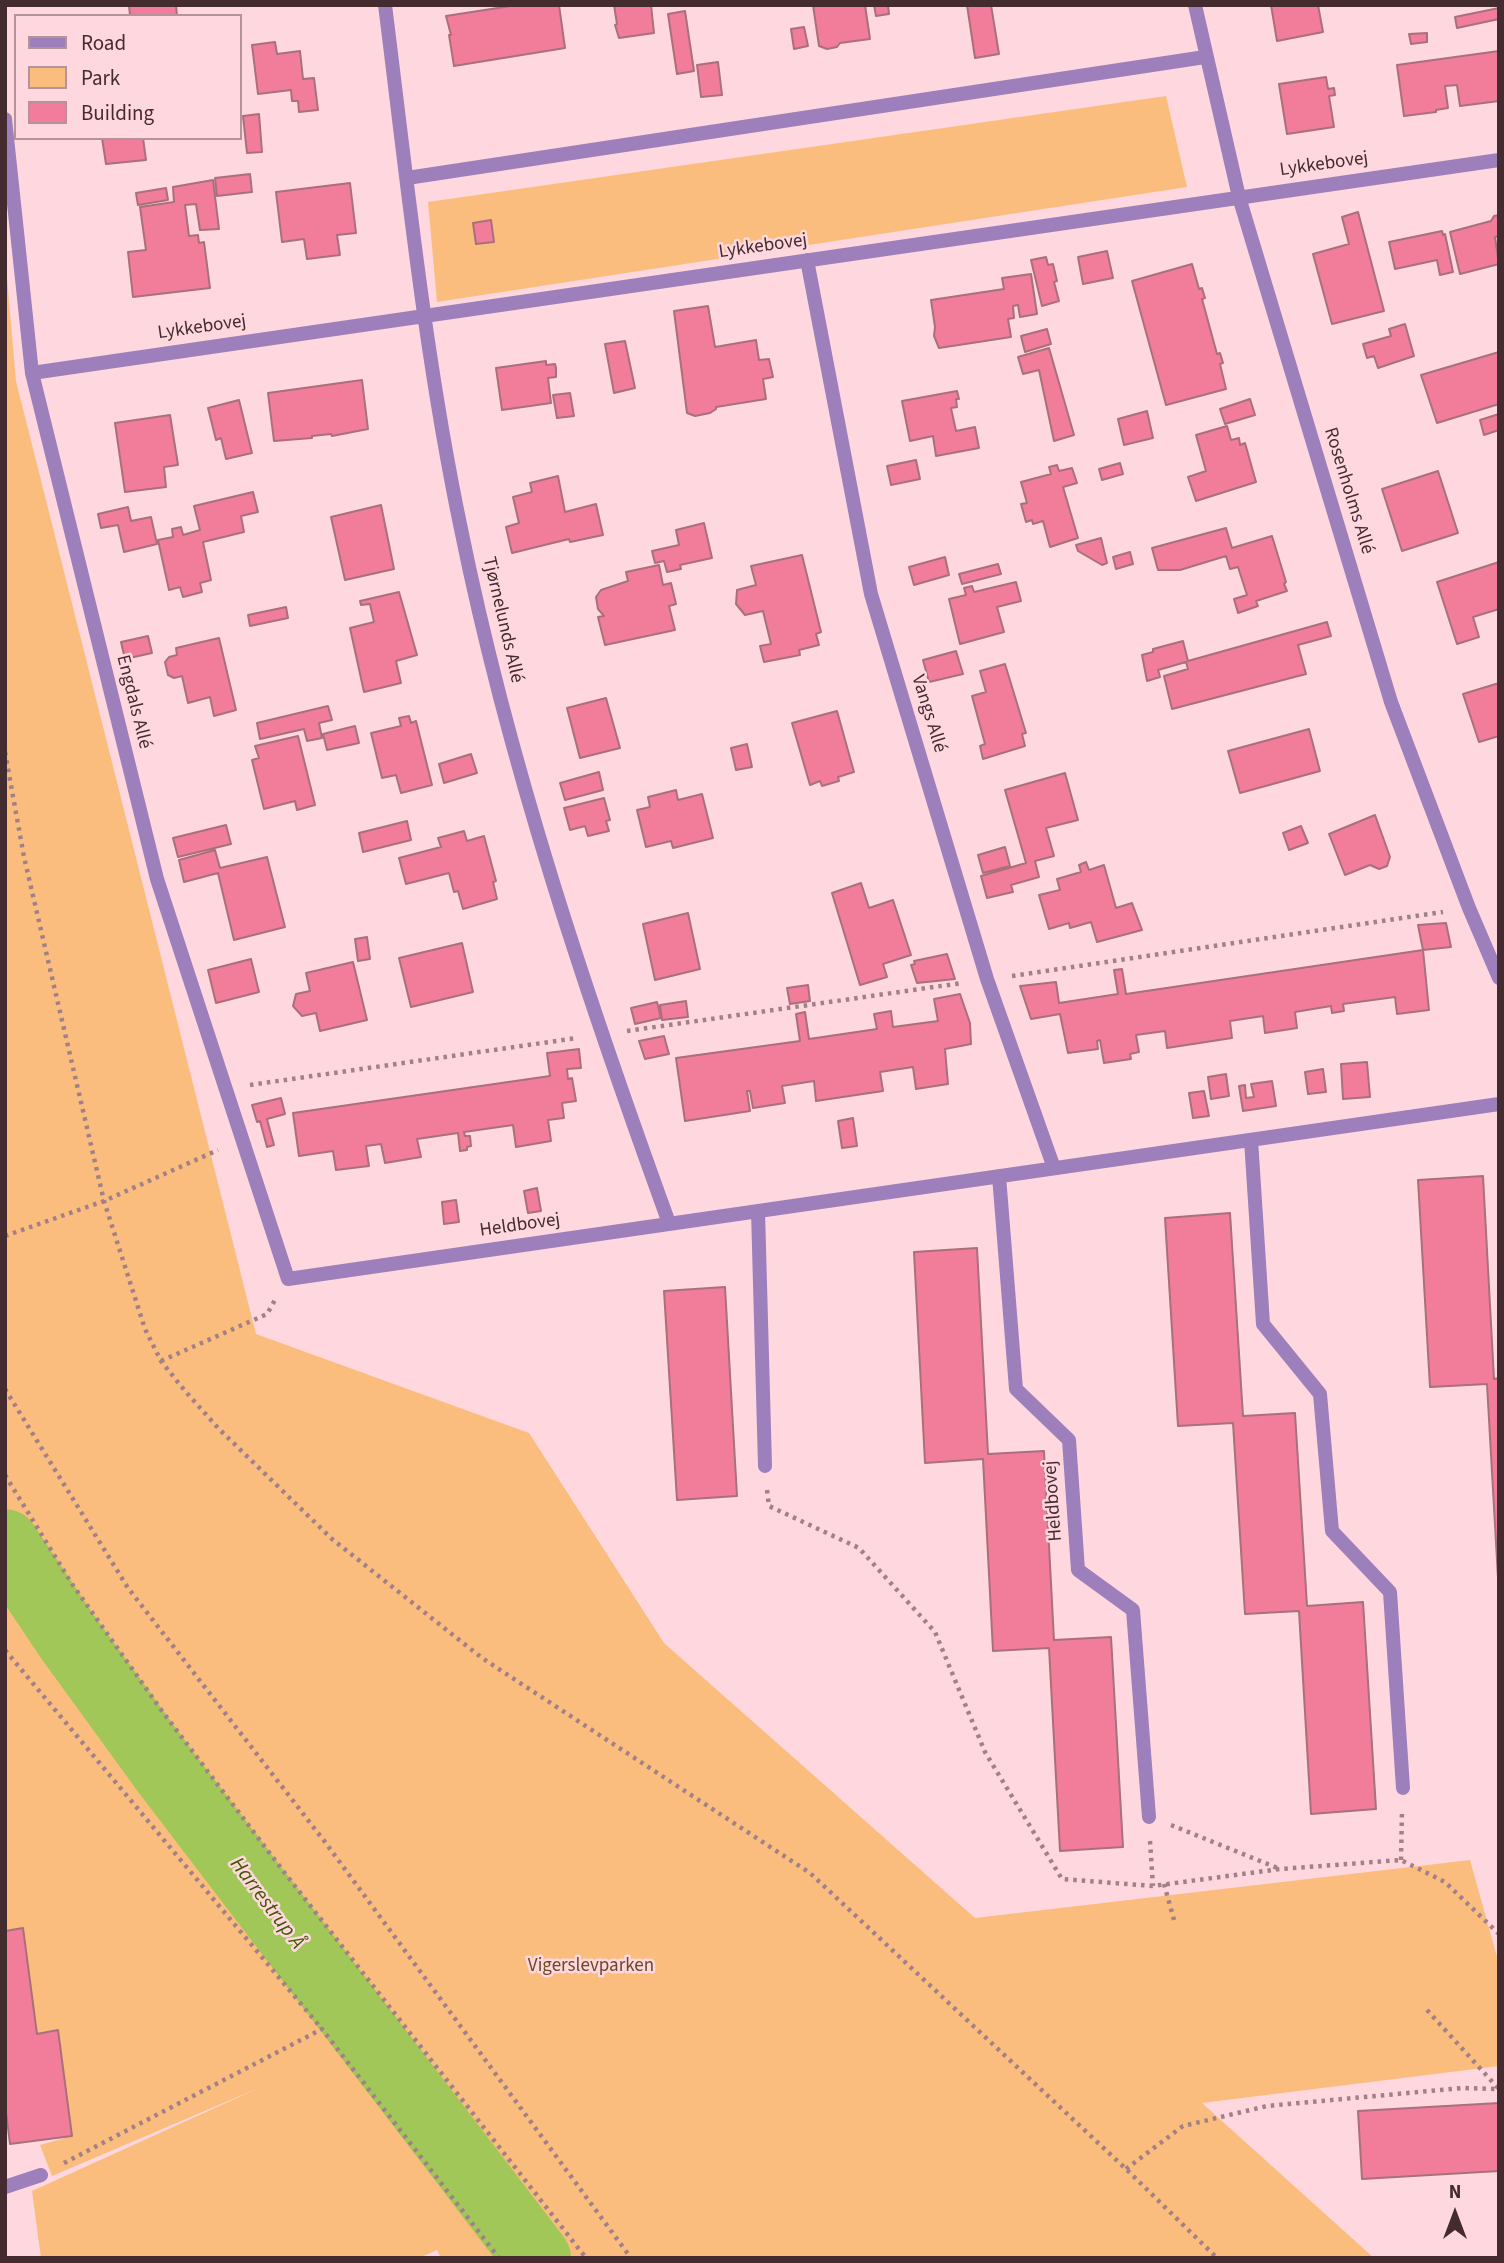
<!DOCTYPE html>
<meta charset="utf-8">
<style>
body{margin:0}
#map{position:relative;width:1504px;height:2263px;overflow:hidden;background:#ffd8df;font-family:"Source Sans 3",sans-serif}
canvas{display:block}
.frame{position:absolute;inset:0;border:7px solid #442b30;pointer-events:none}
.legend{position:absolute;left:14px;top:14px;width:228px;height:126px;box-sizing:border-box;background:#ffd8df;border:2px solid #b49399;margin:0;padding:9px 12px;list-style:none;font-size:21px;color:#442b30}
.legend li{display:flex;align-items:center;gap:14px;height:35px}
.legend b{width:35px;border:2px solid #b49399}
.north{position:absolute;left:1420px;top:2179px;width:70px;height:70px;-webkit-text-stroke:5px #ffd8df;paint-order:stroke;rotate:0deg;font-size:19px;font-weight:700;line-height:28px;text-align:center;color:#442b30}
.north::after{content:'';display:block;margin:auto;width:24px;height:32px;background:#442b30;clip-path:polygon(50% 0,100% 100%,50% 72%,0 100%)}
</style>
<div id="map">
<canvas width="1504" height="2263"></canvas>
<div class="frame"></div>
<ul class="legend">
<li><b style="height:9px;background:#9c7fbb"></b>Road</li>
<li><b style="height:19px;background:#fbbd7e"></b>Park</li>
<li><b style="height:19px;background:#f27d9a"></b>Building</li>
</ul>
<div class="north">N</div>
</div>
<script>
const ctx = document.querySelector('canvas').getContext('2d');
ctx.lineJoin = 'round';
function fillPath(path, color) { ctx.fillStyle = color; ctx.fill(path, 'evenodd'); }
function stroke(path, color, width, dash) { ctx.strokeStyle = color; ctx.lineWidth = width; ctx.lineCap = dash ? 'butt' : 'round'; ctx.setLineDash(dash || []); ctx.stroke(path); }
function write(font, color, halo, rows, align = 'center') {
  ctx.font = font + ' "Source Sans 3",sans-serif'; ctx.lineWidth = 5; ctx.setLineDash([]); ctx.textBaseline = 'middle'; ctx.strokeStyle = halo; ctx.fillStyle = color; for (const [text, x, y, turn = 0] of rows) {
    ctx.save(); ctx.translate(x, y); ctx.rotate((+turn || 0) * Math.PI / 180); ctx.textAlign = isNaN(turn) ? turn : align; if (halo) ctx.strokeText(text, 0, 0); ctx.fillText(text, 0, 0); ctx.restore();
  }
}
const green = new Path2D(`
 M1166 96 1187 187 437 302 428 202Z
 M5 255 16 381 256 1334 529 1433 664 1643 975 1918 1470 1860 1499 1964V2066L1202 2103 1374 2258H441L437 2250 419 2258H41L32 2191 261 2087 52 2176 40 2145 72 2136 57 2031 37 2034 23 1929H5Z`);
const river = new Path2D(`
 M5 1543 67 1636 165 1771 537 2258`);
const building = new Path2D(`
 M129 5H176L177 16H130Z
 M517 5H559L565 48 454 66 449 35H451L446 16Z
 M614 5H651L654 33 619 38 615 25 617 24Z
 M813 5H865L870 39 840 43 837 47 827 49 819 46Z
 M874 5H888L889 14 876 16Z
 M967 5H991L999 54 975 58Z
 M1271 5H1318L1323 32 1277 41Z
 M1499 8V19L1457 28 1455 17Z
 M685 11 694 71 677 74 668 14Z
 M804 27 808 46 794 49 791 29Z
 M1427 33V42L1411 44 1409 34Z
 M275 42 277 54 300 51 303 79 314 78 318 110 299 112 298 101H292L291 90 258 94 252 45Z
 M1499 51V101L1460 106 1457 85 1445 86 1448 108 1436 110V112L1404 116 1397 65Z
 M718 62 722 95 701 97 697 65Z
 M1326 77 1328 89 1334 88 1335 95 1329 96 1334 127 1287 134 1279 84Z
 M259 114 262 152 247 153 243 116Z
 M102 138H143L146 160 106 164Z
 M250 174 252 192 217 196 215 178Z
 M213 180 219 229 200 230 196 204 185 205 189 236 198 235 199 243 204 242 210 288 133 297 128 252 146 250 140 207 174 202 173 187Z
 M350 183 356 233 337 235 340 255 307 259 304 239 282 242 276 192Z
 M166 188 168 200 138 205 136 193Z
 M1358 212 1384 311 1332 324 1313 254 1349 244 1342 217Z
 M1499 215V236L1495 237 1499 264 1460 274 1450 232 1491 221 1494 216Z
 M491 220 494 242 476 244 473 223Z
 M1442 231 1443 235 1445 234 1453 272 1440 275 1437 260 1395 269 1389 242Z
 M1107 251 1113 278 1083 284 1078 257Z
 M1046 257 1048 265 1053 264 1057 281 1054 282 1059 301 1042 306 1031 260Z
 M1192 264 1199 289 1202 288 1205 298 1202 299 1217 354 1220 353 1223 363 1220 364 1226 389 1166 405 1132 281Z
 M1031 274 1037 314 1020 317 1018 305 1013 306 1014 318 1008 319 1011 337 939 348 934 336 935 327 931 300 1004 289 1002 278Z
 M708 306 715 347 756 340 759 360 769 359 773 377 763 379 766 399 716 407V409L710 413 695 416 687 413 674 311Z
 M1405 324 1414 356 1378 368 1374 356 1367 358 1363 344 1391 336 1389 329Z
 M1047 329 1051 344 1025 352 1021 336Z
 M625 341 635 388 614 393 605 344Z
 M1049 348 1074 435 1054 441 1039 370 1023 374 1018 357Z
 M1499 352V404L1437 423 1421 375Z
 M546 361V365L555 364 556 368V377L548 378 551 403 502 410 496 368Z
 M362 380 368 429 332 436 331 434 312 436V438L274 441 268 393Z
 M957 391 959 399H956L957 407 951 408 956 431 975 427 979 448 936 456 933 436 910 441 902 401Z
 M570 393 574 416 557 418 553 395Z
 M1250 399 1255 415 1225 424 1220 409Z
 M239 400 252 453 226 459 221 438 216 440 208 408Z
 M1147 411 1153 438 1124 445 1118 419Z
 M1499 414V430L1484 435 1480 420Z
 M170 415 178 465 164 467 166 487 125 492 115 423Z
 M1227 426 1231 440 1239 438 1240 445 1245 443 1256 482 1196 501 1188 477 1206 471 1196 435Z
 M916 460 920 479 891 485 887 466Z
 M1120 463 1123 474 1102 480 1099 469Z
 M1057 465 1059 471 1072 468 1077 483 1063 487 1078 538 1050 547 1043 521 1033 524 1032 520 1026 522 1021 504 1027 503 1021 482 1051 474 1049 467Z
 M1438 471 1458 533 1402 551 1382 489Z
 M558 476 565 512 596 504 603 535 570 542 569 539 512 553 506 527 519 523 513 497 532 492 530 483Z
 M253 492 258 512 241 516 244 532 203 542 211 580 200 583 202 592 183 597 180 587 169 590 158 540 173 537 172 529 181 527 183 535 200 530 194 506Z
 M381 505 394 569 345 580 331 517Z
 M128 507 131 521 151 517 157 544 124 552 118 525 101 528 98 514Z
 M704 523 712 558 680 565 681 569 667 572 664 561 655 563 652 551 679 545 676 530Z
 M1226 528 1232 548 1272 536 1286 582 1284 584 1287 591 1256 601 1258 606 1238 613 1234 599 1247 595 1238 567 1230 569 1226 556 1180 570H1158L1152 548Z
 M1101 538 1107 563 1102 565 1078 551 1076 545Z
 M1130 552 1133 564 1116 569 1113 557Z
 M802 555 821 632 816 634 819 645 799 650 800 655 764 662 760 646 771 644 763 611 745 615 736 604 737 590 756 585 751 566Z
 M945 557 949 575 914 585 909 567Z
 M1499 562V609L1473 617 1479 637 1457 644 1437 582Z
 M998 564 1001 574 962 584 959 574Z
 M659 565 663 585 671 583 676 604 669 606 675 630 605 645 598 617 604 616 598 609 596 597 601 590 628 581 626 572Z
 M1016 582 1021 601 997 607 1004 632 960 644 949 599 966 595 964 588 972 586 974 592Z
 M399 592 417 655 396 661 401 683 364 692 350 628 374 622 370 604 361 605 360 601Z
 M286 607 288 618 250 626 248 615Z
 M1327 622 1331 636 1298 645 1306 674 1172 709 1164 676 1188 669 1186 662 1158 670 1160 677 1147 681 1142 655 1153 652V649L1183 641 1188 661Z
 M148 636 152 653 125 659 121 642Z
 M219 638 236 710 214 716 210 697 188 703 182 676 174 678 168 675 165 662 169 657 177 655 176 648Z
 M956 651 963 674 929 682 923 660Z
 M1005 664 1026 733 1022 734 1025 746 983 759 980 746 985 744 972 696 986 692 980 671Z
 M1499 683V736L1479 742 1463 694Z
 M606 698 620 748 580 758 567 708Z
 M328 706 332 720 319 723 322 738 307 741 304 729 260 739 257 723Z
 M837 711 854 772 838 777 839 781 822 786 820 781 810 785 792 723Z
 M409 716 411 723 416 721 432 785 401 793 396 775 382 778 371 733 401 726 399 718Z
 M355 726 359 743 327 750 323 734Z
 M1309 729 1320 771 1240 793 1228 751Z
 M298 736 315 805 297 810 295 801 264 809 252 760 259 758 255 746Z
 M747 744 752 767 736 770 731 748Z
 M471 754 477 773 444 783 439 764Z
 M599 772 603 790 565 800 560 783Z
 M1065 773 1078 820 1046 828 1054 856 1035 861 1039 877 1011 885 1013 892 987 898 981 876 1026 863 1005 790Z
 M676 790 678 800 702 794 713 838 673 848 671 841 646 847 637 810 650 807 648 797Z
 M604 798 610 820 606 821 609 831 588 836 585 826 570 830 564 808Z
 M1375 815 1390 857 1387 866 1379 869 1370 865 1345 875 1329 834Z
 M407 821 411 840 363 852 359 833Z
 M226 825 231 844 178 857 173 838Z
 M1301 826 1308 843 1289 850 1283 833Z
 M464 831 467 841 484 836 496 881 493 882 497 899 463 909 458 891 454 892 449 873 406 884 399 858 441 847 438 838Z
 M1005 847 1010 866 983 873 978 855Z
 M215 850 220 868 267 857 285 927 234 940 218 873 184 882 179 860Z
 M1086 862 1089 870 1104 865 1116 908 1132 903 1142 930 1097 942 1091 922 1070 928 1069 923 1049 929 1039 895 1060 890 1057 879 1081 872 1079 865Z
 M861 883 869 908 893 900 911 955 883 964 887 977 860 985 832 893Z
 M688 913 700 969 655 980 643 924Z
 M1446 923 1451 947 1423 950 1418 925Z
 M367 937 370 959 358 961 355 939Z
 M462 943 473 992 411 1007 399 958Z
 M1423 950 1429 1010 1397 1014 1395 997 1343 1004 1344 1011 1332 1013 1331 1006 1295 1012 1297 1028 1265 1033 1263 1016 1230 1021 1232 1038 1167 1048 1165 1031 1136 1035 1139 1052 1130 1054 1131 1059 1104 1063 1100 1040 1097 1041 1098 1049 1068 1053 1060 1014 1031 1019 1020 986 1056 982 1059 1003 1118 994 1114 970 1122 969 1126 994Z
 M947 954 955 979 917 983 911 965 915 964 914 961Z
 M251 959 259 992 216 1003 208 970Z
 M353 962 367 1020 320 1031 316 1013 302 1016 293 1006 296 994 310 991 306 973Z
 M808 985 810 1001 790 1004 787 988Z
 M960 994 970 1023 971 1044 945 1049 948 1084 916 1089 913 1067 880 1072 883 1091 816 1101 814 1081 782 1086 785 1103 753 1108 750 1091H747L750 1111 685 1121 676 1058 800 1041 796 1014 805 1012 809 1039 877 1029 874 1014 891 1011 893 1027 938 1021 934 999Z
 M686 1001 688 1017 662 1020 660 1005Z
 M657 1002 661 1018 635 1024 631 1008Z
 M664 1036 669 1054 645 1059 639 1041Z
 M579 1049 581 1068 567 1069 568 1079 572 1078 576 1101 562 1103 564 1118 548 1120 551 1141 516 1147 513 1125 464 1132 465 1136H470L471 1146 467 1147V1150L460 1151 458 1133 417 1139 421 1157 385 1163 381 1144 366 1146 369 1166 336 1170 333 1151 299 1156 293 1113 550 1076 547 1053Z
 M1367 1062 1370 1097 1343 1099 1341 1064Z
 M1323 1069 1326 1092 1308 1094 1305 1072Z
 M1226 1074 1229 1096 1211 1099 1208 1077Z
 M1272 1081 1276 1106 1243 1111 1239 1086 1245 1085 1246 1098 1254 1097 1251 1084Z
 M1204 1091 1209 1116 1193 1118 1189 1093Z
 M281 1098 285 1114 267 1119 274 1145 267 1147 260 1121 257 1122 252 1105Z
 M853 1118 857 1146 842 1148 838 1121Z
 M1483 1176 1494 1379 1499 1378 1498 1578 1487 1384 1430 1387 1418 1180Z
 M537 1188 541 1211 528 1213 524 1191Z
 M456 1200 459 1222 444 1224 442 1202Z
 M1230 1213 1243 1416 1295 1413 1307 1606 1363 1602 1376 1809 1311 1814 1299 1611 1245 1614 1233 1423 1178 1426 1165 1218Z
 M977 1248 988 1454 1044 1451 1054 1640 1111 1637 1123 1847 1060 1851 1049 1648 993 1651 983 1459 925 1463 914 1252Z
 M725 1287 737 1496 677 1500 664 1291Z
 M23 1928 37 2034 58 2030 72 2136 10 2144 5 2104V1931Z
 M1499 2103V2171L1362 2179 1358 2111Z`);
const path = new Path2D(`
 M5 752 24 857 104 1201 145 1329 161 1361 185 1391 219 1429 332 1539 482 1658 810 1873 1126 2169 1217 2258
 M1012 976 1443 912
 M627 1031 962 983
 M250 1085 577 1038
 M5 1236 104 1201 218 1150
 M161 1361 267 1314 275 1300
 M5 1389 128 1588 325 1842 631 2258
 M5 1475 72 1584 162 1711 284 1872 586 2258
 M767 1490 769 1506 859 1548 935 1632 985 1752 1062 1879 1153 1886 1280 1869 1401 1860 1445 1882 1499 1934
 M5 1650 322 2029
 M1171 1825 1280 1869
 M1150 1841 1153 1886
 M1401 1860 1402 1811
 M1164 1884 1174 1920
 M1427 2010 1498 2088
 M64 2163 322 2029 499 2258
 M1126 2169 1183 2126 1267 2106 1462 2088 1499 2089`);
const street = new Path2D(`
 M385 5C407 180 425 357 461 529 509 766 587 997 669 1223
 M1195 5 1239 197 1391 702 1469 908 1499 978
 M5 119 32 373 157 879 288 1279 1499 1104
 M407 178 1205 57
 M807 260 871 594 987 979 1054 1168
 M32 373 1499 160
 M1251 1140 1263 1324 1320 1394 1332 1531 1390 1592 1403 1788
 M999 1176 1016 1389 1069 1440 1078 1570 1133 1610 1149 1817
 M758 1211 765 1466
 M5 2187 41 2175`);
const streetNames = [
 ["Lykkebovej",1324,165,-8],
 ["Lykkebovej",763,247,-8],
 ["Lykkebovej",202,328,-8],
 ["Rosenholms Allé",1348,491,73],
 ["Tjørnelunds Allé",502,620,77],
 ["Engdals Allé",133,702,76],
 ["Vangs Allé",928,714,73],
 ["Heldbovej",520,1226,-8],
 ["Heldbovej",1054,1501,-94]
];
const parkNames = [
 ["Vigerslevparken",591,1967]
];
const waterNames = [
 ["Harrestrup Å",266,1904,53]
];
fillPath(green, '#fbbd7e');
stroke(river, '#a0c758', 68);
fillPath(building, '#f27d9a');
stroke(building, '#a9707c', 2);
stroke(path, '#a18187', 4.5, [3.5, 5]);
stroke(street, '#9c7fbb', 14);
write('19px', '#442b30', '#ffd8df', streetNames);
write('19px', '#6c4925', '#ffd8df', parkNames);
write('italic 21px', '#3f5602', '#ffd8df', waterNames);
</script>
